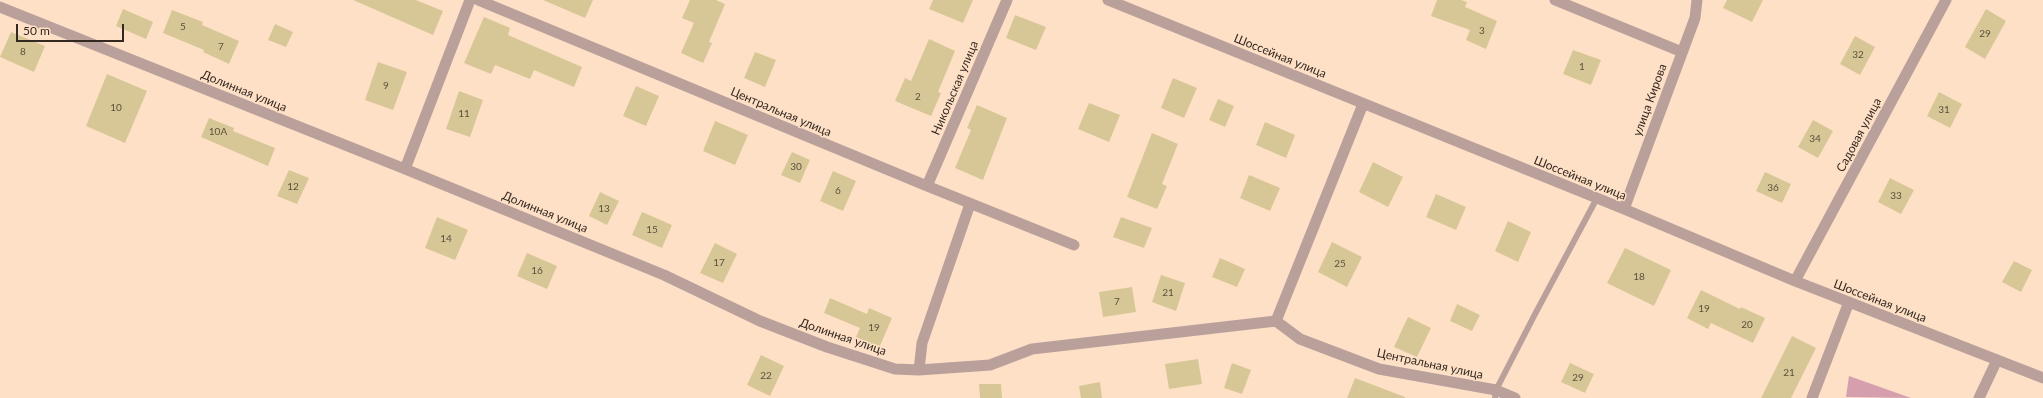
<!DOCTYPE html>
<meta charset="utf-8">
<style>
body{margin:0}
#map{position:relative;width:2043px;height:398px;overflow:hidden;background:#fee0c7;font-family:Lato,sans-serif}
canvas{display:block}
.scale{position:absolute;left:16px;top:24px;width:108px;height:18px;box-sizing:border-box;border:2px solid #342920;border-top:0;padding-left:5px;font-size:12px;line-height:14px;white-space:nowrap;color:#342920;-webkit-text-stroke:3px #fee0c7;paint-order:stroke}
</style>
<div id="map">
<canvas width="2043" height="398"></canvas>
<div class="scale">50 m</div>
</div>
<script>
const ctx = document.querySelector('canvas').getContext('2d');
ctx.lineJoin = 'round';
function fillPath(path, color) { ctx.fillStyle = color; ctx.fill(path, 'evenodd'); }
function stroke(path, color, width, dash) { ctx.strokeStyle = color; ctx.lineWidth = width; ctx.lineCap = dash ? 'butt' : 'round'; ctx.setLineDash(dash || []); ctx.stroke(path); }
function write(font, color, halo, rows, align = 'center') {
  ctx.font = font + ' Lato,sans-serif'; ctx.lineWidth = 3; ctx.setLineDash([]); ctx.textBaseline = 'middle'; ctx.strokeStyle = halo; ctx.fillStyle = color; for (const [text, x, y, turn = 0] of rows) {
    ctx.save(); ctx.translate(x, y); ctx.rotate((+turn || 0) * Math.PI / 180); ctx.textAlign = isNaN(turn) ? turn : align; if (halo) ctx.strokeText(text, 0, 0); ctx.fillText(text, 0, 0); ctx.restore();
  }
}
const forest = new Path2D(`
 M1849 376 1911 398 1846 397Z`);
const building = new Path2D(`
 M353 0H416L443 11 433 35Z
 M543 0H593L585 18Z
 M690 0H716L725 4 709 42 712 43 703 63 681 53 694 23 682 18Z
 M933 0H973L963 23 929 9Z
 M1437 0H1461L1467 2 1465 7 1497 21 1486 49 1466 40 1470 30 1431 16Z
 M1727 0H1763L1752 22 1723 8Z
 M123 9 153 22 146 39 116 26Z
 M1986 9 2006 21 1985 59 1965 47Z
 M172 10 203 22 202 25 239 41 229 64 203 52 204 50 163 33Z
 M1015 15 1046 27 1036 50 1006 38Z
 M484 17 510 28 508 35 582 67 574 87 534 70 530 79 495 65 491 74 464 63Z
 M275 24 293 32 286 47 268 40Z
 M11 32 45 46 34 72 0 57Z
 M1855 36 1875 47 1860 75 1840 64Z
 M929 39 955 51 938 92 941 93 931 116 895 101 905 78 911 81Z
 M1573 50 1601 60 1591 85 1563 74Z
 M755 52 776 60 765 87 744 78Z
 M378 62 407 72 393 110 365 100Z
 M107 74 147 91 125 143 86 126Z
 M1173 78 1197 88 1184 118 1161 108Z
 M636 86 659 96 646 126 623 116Z
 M459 91 483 100 470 137 446 129Z
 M1939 92 1962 104 1950 128 1927 116Z
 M1218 99 1234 106 1225 127 1209 120Z
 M1089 103 1120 115 1109 142 1078 129Z
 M977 105 1007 118 983 180 955 168 971 130 967 128Z
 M209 118 234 128 233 131 275 148 268 166 201 137Z
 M1813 120 1833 131 1818 158 1798 147Z
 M715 121 748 135 735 165 703 151Z
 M1265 122 1295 135 1286 158 1256 145Z
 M1152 133 1178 144 1162 184 1167 186 1157 209 1127 197Z
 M792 152 810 160 800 183 781 175Z
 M1373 162 1403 177 1388 207 1359 192Z
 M289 170 309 178 297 204 277 196Z
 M833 171 856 181 843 211 820 201Z
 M1765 172 1791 184 1782 203 1756 191Z
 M1249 175 1280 188 1270 211 1240 198Z
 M1890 178 1914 190 1901 214 1878 202Z
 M600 192 619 201 607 225 589 216Z
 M1436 194 1466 207 1456 230 1426 217Z
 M642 212 672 225 662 248 632 235Z
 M437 217 468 230 455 260 425 248Z
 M1121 217 1152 228 1144 248 1113 237Z
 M1508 221 1531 232 1518 262 1495 251Z
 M1332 242 1362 257 1347 287 1318 272Z
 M715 243 737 254 723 283 700 273Z
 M1625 248 1671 270 1654 306 1607 283Z
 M527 253 557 266 547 289 517 276Z
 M1220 258 1245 269 1237 287 1212 277Z
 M2014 261 2032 270 2021 292 2002 282Z
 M1161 275 1185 283 1176 311 1152 302Z
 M1132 287 1136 312 1103 317 1099 292Z
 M1701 290 1740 309 1741 307 1765 318 1753 343 1711 323 1708 329 1687 318Z
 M830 298 867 314 869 308 892 318 879 348 856 337 860 328 824 313Z
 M1457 304 1480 315 1472 331 1450 321Z
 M1408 317 1431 328 1417 357 1394 347Z
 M1792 336 1816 348 1791 398H1761Z
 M761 355 784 366 770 396 747 385Z
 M1198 359 1202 384 1169 389 1165 364Z
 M1232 363 1251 370 1242 394 1224 388Z
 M1570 363 1594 374 1585 393 1561 382Z
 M1355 378 1405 397V398H1347Z
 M1100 382 1102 398H1081L1079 386Z
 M979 384H1001L1002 398H980Z`);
const service = new Path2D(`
 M1495 398 1496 390 1534 316 1597 198`);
const minor = new Path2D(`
 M478 0 927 186 1074 245
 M1108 0 1624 209 1795 281 2043 378
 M1555 0 1682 52
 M0 7 405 169 664 275 760 321 827 347 895 369 919 370 922 343 970 204
 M405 169 470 0
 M927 186 1007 0
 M1624 209 1695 18 1697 0
 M1795 281 1946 0
 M1276 321 1300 339 1379 369 1496 390 1515 398
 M919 370 990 365 1032 349 1276 321 1363 104
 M1812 398 1849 302
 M1979 398 1997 360`);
const numberNames = [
 ["5",183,27],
 ["3",1482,31],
 ["29",1985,34],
 ["7",221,47],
 ["8",23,52],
 ["32",1858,55],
 ["1",1582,67],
 ["9",386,86],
 ["2",918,97],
 ["10",116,108],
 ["31",1944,110],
 ["11",464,114],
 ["10А",218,132],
 ["34",1815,139],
 ["30",796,167],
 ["12",293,187],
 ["36",1773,188],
 ["6",838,191],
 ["33",1896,196],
 ["13",604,209],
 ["15",652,230],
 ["14",446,239],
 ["17",719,263],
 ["25",1340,264],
 ["16",537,271],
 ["18",1639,277],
 ["21",1168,293],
 ["7",1117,302],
 ["19",1704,309],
 ["20",1747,325],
 ["19",874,328],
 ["21",1789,373],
 ["22",766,376],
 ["29",1578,378]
];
const streetNames = [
 ["Шоссейная улица",1280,56,22],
 ["Никольская улица",955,88,-67],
 ["Долинная улица",244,91,22],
 ["улица Кирова",1650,100,-70],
 ["Центральная улица",781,112,23],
 ["Садовая улица",1859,135,-62],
 ["Шоссейная улица",1580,178,22],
 ["Долинная улица",545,212,22],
 ["Шоссейная улица",1880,301,21],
 ["Долинная улица",843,337,19],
 ["Центральная улица",1430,364,12]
];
fillPath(forest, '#d59fae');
fillPath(building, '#d8c796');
stroke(service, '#b9a09b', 6);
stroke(minor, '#b9a09b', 11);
write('10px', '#5d503e', null, numberNames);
write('12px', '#342920', '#fee0c7', streetNames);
</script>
